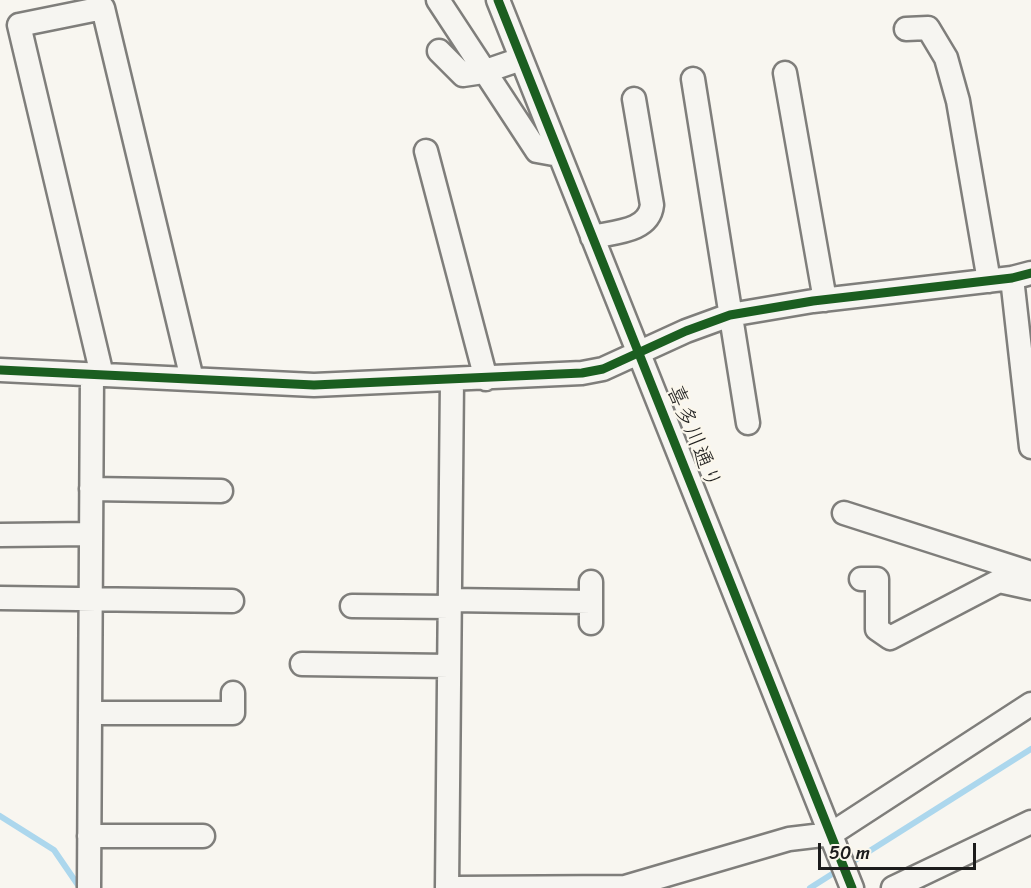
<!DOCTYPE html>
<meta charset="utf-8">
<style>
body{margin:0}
#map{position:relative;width:1031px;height:888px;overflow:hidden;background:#f8f6f0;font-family:Sriracha,sans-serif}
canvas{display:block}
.scale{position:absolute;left:818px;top:843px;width:158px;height:27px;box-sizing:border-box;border:3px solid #1c1c1c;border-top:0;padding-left:8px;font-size:18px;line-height:21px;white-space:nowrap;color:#1c1c1c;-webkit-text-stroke:4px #fbf7ec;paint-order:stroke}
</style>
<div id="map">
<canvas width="1031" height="888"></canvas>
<div class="scale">50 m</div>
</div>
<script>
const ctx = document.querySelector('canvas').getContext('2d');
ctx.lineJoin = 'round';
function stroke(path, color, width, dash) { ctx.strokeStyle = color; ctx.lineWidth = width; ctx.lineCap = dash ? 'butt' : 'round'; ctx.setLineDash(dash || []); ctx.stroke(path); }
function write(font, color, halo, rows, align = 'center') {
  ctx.font = font + ' Sriracha,"Klee One",sans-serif'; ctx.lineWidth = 4.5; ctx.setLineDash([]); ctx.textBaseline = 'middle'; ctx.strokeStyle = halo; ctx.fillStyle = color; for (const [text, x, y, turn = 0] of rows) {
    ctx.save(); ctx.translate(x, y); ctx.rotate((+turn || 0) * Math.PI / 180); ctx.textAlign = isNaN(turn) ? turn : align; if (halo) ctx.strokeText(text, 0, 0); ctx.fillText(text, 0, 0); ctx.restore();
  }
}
const stream = new Path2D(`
 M0 816 54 850 80 888
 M849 864 1031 749
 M810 888 840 869`);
const minor = new Path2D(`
 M438 0 537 151 559 155
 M498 0 852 888
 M906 29 928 28 946 58 958 101 989 281
 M439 51 463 75 483 72 521 59
 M785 73 825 300
 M693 79 748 423
 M426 151 486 379
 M592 237C614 232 649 232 652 205L634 99
 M1012 278 1031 447
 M0 370 314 385 582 373 603 369 686 331 730 315 813 301 1012 278 1031 273
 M102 375 19 25 103 8 192 379
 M91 489 221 491
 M844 513 1031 573
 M0 535 91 534
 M861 579H877V629L890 638 999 581 1031 588
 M591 582V623
 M0 598 232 601
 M450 600 591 602
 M352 606 450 607
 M302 664 449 666
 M90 713H233V693
 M89 836H203
 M89 888 92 375
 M447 888 452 380
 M458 888 625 887 789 839 831 834 1031 704
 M893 888 1031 822`);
const cycleway = new Path2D(`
 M498 0 852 888
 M0 370 314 385 582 373 603 369 686 331 730 315 813 301 1012 278 1031 273`);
const streetNames = [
 ["喜多川通り",693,437,68]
];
stroke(stream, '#acd7ed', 6);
stroke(minor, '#7f7e7b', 27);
stroke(minor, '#f6f5f1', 22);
stroke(cycleway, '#1b5e20', 9);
write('22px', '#1c1c1c', '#fbf7ec', streetNames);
</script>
